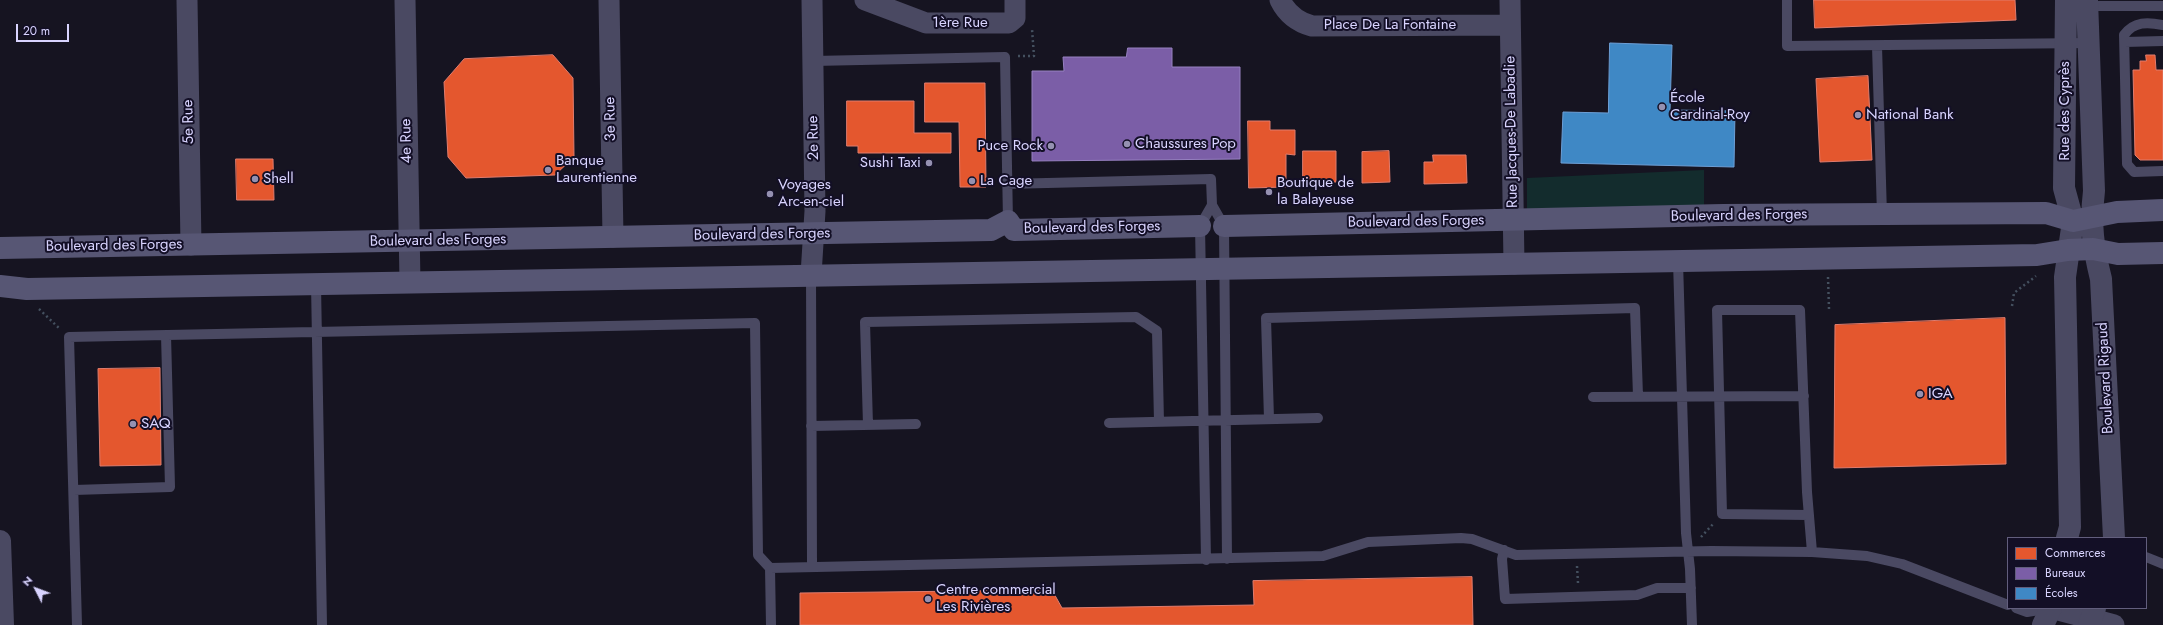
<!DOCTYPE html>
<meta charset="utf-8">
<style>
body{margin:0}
#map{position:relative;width:2163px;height:625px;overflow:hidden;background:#161421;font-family:Jost,sans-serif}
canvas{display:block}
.legend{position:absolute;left:2007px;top:537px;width:140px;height:72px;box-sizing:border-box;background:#130f26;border:1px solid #625e7d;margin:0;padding:5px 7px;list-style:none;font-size:12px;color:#d9d4ff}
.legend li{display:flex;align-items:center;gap:8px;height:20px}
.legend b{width:20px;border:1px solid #625e7d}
.north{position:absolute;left:16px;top:569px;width:40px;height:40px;-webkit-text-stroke:3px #130f26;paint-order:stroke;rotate:312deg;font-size:11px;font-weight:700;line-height:16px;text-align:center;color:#d9d4ff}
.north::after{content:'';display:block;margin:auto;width:14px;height:18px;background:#d9d4ff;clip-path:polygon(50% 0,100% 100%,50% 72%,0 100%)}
.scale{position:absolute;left:16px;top:24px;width:53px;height:18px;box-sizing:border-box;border:2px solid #d9d4ff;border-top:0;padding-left:5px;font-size:12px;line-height:14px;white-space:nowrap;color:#d9d4ff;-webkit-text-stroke:3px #130f26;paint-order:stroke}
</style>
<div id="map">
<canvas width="2163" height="625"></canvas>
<ul class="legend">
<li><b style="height:11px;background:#e4572e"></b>Commerces</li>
<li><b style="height:11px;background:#7b5ea7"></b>Bureaux</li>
<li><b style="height:11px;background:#3f88c5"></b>Écoles</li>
</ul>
<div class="north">N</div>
<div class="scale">20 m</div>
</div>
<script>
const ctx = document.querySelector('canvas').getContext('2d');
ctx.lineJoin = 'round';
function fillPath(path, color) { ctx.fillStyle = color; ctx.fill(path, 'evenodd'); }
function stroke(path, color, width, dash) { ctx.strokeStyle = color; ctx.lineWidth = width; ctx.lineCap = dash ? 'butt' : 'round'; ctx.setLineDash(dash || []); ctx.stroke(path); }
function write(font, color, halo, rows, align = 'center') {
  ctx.font = font + ' Jost,sans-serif'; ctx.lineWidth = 4; ctx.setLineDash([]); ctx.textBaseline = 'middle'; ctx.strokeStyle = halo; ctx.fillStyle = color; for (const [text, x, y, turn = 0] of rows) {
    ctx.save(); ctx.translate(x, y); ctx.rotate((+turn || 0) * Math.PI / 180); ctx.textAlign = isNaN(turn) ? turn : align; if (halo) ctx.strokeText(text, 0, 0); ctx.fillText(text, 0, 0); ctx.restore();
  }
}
const green = new Path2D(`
 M1704 170V216L1527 220V178Z`);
const shops = new Path2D(`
 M1814 0H2015L2016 20 1815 28Z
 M553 55 573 78 574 157 555 175 466 178 448 157 444 82 464 59Z
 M2146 55H2155L2156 70H2163V160H2140L2135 155 2133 70H2140V61H2146Z
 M1868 76 1872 160 1820 162 1816 79Z
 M925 83H985L986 187H960L959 122H925Z
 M847 101H914V133H951V153H858V146H847Z
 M1248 121H1270V130H1295V155L1286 154V187L1249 188Z
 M1303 151H1336V182H1303Z
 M1389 151 1390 182 1362 183V152Z
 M1433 155H1466L1467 183 1424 184V162H1433Z
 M236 159H273L274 200H237Z
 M2005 318 2006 464 1834 468 1835 325Z
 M160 368 161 465 100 466 98 369Z
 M1472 577 1473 625H800V593L1052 590 1062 608 1254 605 1253 581Z`);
const offices = new Path2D(`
 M1128 48H1172V67H1240V159L1032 161V71H1064L1063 57H1126Z`);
const schools = new Path2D(`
 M1610 43 1672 45 1670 110 1735 111 1734 167 1561 163 1563 112 1608 113Z`);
const path = new Path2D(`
 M1018 56H1034L1032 29
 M1828 277 1829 309
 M2012 306 2014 293 2036 276
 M39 309 60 329
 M1701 537 1714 523
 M1577 566 1578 583`);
const service = new Path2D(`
 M1787 0V46L2089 43
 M2086 6H2163
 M2163 25C2148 22 2134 21 2124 35L2127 164 2134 172 2163 171
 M2125 42 2163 41
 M1877 46 1882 215
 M813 61 1005 57 1008 221
 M1006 184 1211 179 1212 205 1224 226 1227 559
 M1678 261 1686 533 1690 569 1692 625
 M811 275 812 566
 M316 284 322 625
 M1593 397 1804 396
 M1269 419 1266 318 1635 308 1638 396
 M1109 423 1318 418
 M868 425 865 322 1136 317 1157 331 1159 422
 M811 426 916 424
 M74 490 170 487 166 335
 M1809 515 1722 514 1717 310H1800L1807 492 1812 552
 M1504 550 1502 559 1505 599 1637 595 1657 588H1691
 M2146 557 2163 564
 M1206 560 1200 226 1212 205
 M770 568 1323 556 1368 542 1461 538 1472 539 1516 555 1711 551 1812 552 1867 556 1902 564 2008 605
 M2016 608 2027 612 2051 608
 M77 625 69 337 755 323 758 555 770 568 771 625`);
const minor = new Path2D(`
 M187 0 191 245
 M405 0 410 282
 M609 0 613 237
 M865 0 926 23H1009L1015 18V0
 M1280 0C1287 14 1297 22 1312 26L1510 25
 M1510 0 1514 264
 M811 275 815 211 812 0
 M2051 608 2114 625`);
const tertiary = new Path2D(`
 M2066 0 2064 188 2073 221 2065 277 2070 527 2067 538
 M2087 0 2094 191C2090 224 2093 247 2101 279L2114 538
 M0 541 3 625
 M2043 625 2051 608
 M2089 625 2095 608`);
const secondary = new Path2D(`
 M1224 226 1723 215 2046 213 2073 221 2117 212 2163 210
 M0 248 991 230 1008 221 1014 230 1200 226
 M0 286 27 289 2037 255 2068 250 2093 249 2118 254 2163 253`);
const markers = [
 [1662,107,4,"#9591b1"],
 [1858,115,4,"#9591b1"],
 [1127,144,4,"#9591b1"],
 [1051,146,4,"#9591b1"],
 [929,163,4,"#9591b1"],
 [548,170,4,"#9591b1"],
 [255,179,4,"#9591b1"],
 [972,181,4,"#9591b1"],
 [1269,192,4,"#9591b1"],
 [770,194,4,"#9591b1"],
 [1920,394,4,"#9591b1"],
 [133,424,4,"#9591b1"],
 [928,599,4,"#9591b1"]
];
const streetNames = [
 ["1ère Rue",960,23],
 ["Place De La Fontaine",1390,25],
 ["Rue des Cyprès",2065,111,-90],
 ["3e Rue",611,119,-91],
 ["5e Rue",189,122,-91],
 ["Rue Jacques-De Labadie",1512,132,-91],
 ["2e Rue",814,138,-91],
 ["4e Rue",407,141,-91],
 ["Boulevard des Forges",1739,216,-1],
 ["Boulevard des Forges",1416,222,-1],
 ["Boulevard des Forges",1092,228,-1],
 ["Boulevard des Forges",762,235,-1],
 ["Boulevard des Forges",438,241,-1],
 ["Boulevard des Forges",114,246,-1],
 ["Boulevard Rigaud",2106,378,-93]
];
const poiNames = [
 ["École",1670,98],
 ["Cardinal-Roy",1670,115],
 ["National Bank",1866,115],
 ["Chaussures Pop",1135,144],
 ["Puce Rock",1043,146,"right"],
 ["Banque",556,161],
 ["Laurentienne",556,178],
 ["Sushi Taxi",921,163,"right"],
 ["Shell",263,179],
 ["La Cage",980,181],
 ["Boutique de",1277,183],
 ["la Balayeuse",1277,200],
 ["Voyages",778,185],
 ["Arc-en-ciel",778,202],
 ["IGA",1928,394],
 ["SAQ",141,424],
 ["Centre commercial",936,590],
 ["Les Rivières",936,607]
];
fillPath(green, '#132c2d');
fillPath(shops, '#e4572e');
stroke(shops, '#e17c6d', 1);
fillPath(offices, '#7b5ea7');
stroke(offices, '#9781c1', 1);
fillPath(schools, '#3f88c5');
stroke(schools, '#6d9fd6', 1);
stroke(path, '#44505f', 2.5, [2, 3]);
stroke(service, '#4a4962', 10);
stroke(minor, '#4a4962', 21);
stroke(tertiary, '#4a4962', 22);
stroke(secondary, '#575674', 22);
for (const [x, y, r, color] of markers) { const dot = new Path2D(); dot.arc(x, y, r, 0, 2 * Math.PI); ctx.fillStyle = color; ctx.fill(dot); stroke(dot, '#130f26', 1.5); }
write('15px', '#d9d4ff', '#130f26', streetNames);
write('15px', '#d9d4ff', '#130f26', poiNames, 'left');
</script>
